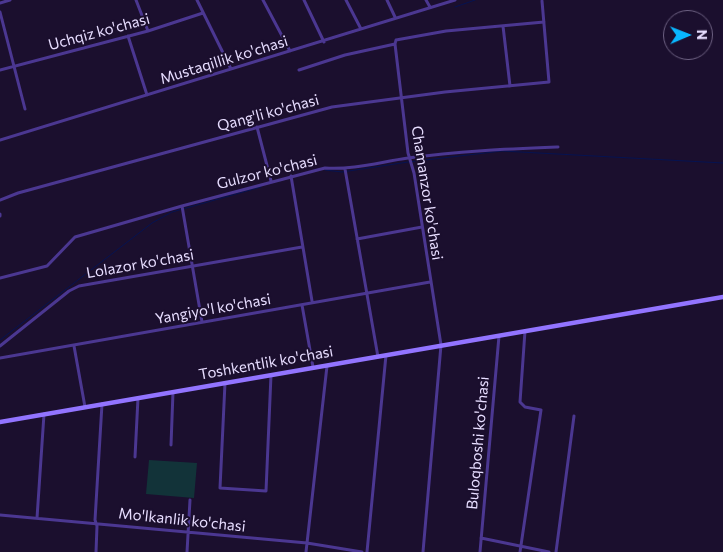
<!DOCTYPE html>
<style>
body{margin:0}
#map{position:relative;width:723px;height:552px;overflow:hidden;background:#1b0f2e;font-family:Commissioner,sans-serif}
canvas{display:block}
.north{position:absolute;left:663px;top:10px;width:50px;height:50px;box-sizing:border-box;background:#1b0f2e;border:1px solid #6d6182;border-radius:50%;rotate:89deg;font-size:14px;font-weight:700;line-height:20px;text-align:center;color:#e7ddff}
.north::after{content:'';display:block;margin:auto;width:18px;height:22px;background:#09b7ff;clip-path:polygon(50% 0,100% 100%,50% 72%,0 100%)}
</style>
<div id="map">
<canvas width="723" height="552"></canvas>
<div class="north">N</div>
</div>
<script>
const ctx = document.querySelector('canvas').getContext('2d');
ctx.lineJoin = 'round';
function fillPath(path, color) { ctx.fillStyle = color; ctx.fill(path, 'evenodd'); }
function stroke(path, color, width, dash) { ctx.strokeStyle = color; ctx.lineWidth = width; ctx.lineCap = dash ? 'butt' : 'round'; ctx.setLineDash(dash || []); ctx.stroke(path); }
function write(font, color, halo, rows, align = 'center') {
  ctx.font = font + ' Commissioner,sans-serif'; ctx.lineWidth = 4; ctx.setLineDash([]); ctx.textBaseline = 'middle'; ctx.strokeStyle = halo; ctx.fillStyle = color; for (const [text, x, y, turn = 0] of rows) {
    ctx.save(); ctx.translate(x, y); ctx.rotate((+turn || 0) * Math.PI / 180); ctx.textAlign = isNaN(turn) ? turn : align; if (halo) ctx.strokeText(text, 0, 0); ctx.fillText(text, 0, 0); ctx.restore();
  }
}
const green = new Path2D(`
 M149 460 197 463 194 498 146 494Z`);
const stream = new Path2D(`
 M455 7 475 0
 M325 170 342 172 408 162 502 151 723 163
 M0 340 152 223 172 212 261 187`);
const minor = new Path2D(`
 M136 0 148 31
 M197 0 231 69
 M263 0 290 51
 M304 0 324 42
 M346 0 361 29
 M387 0 395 17
 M426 0 430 7
 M0 3 10 0
 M0 12 25 109
 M503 26 510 86
 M128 36 147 95
 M395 44 408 153 414 173 441 345 423 552
 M0 70 148 31 203 13
 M299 70 345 55 395 44 396 40 446 31 544 22
 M257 127 271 181
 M0 140 455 0
 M345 169 378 357
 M291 176 312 301
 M0 200 18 193 332 107 445 92 549 82 542 1
 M182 206 202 322
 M0 214V216
 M357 239 422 227
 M0 278 47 266 75 237 182 206 325 168C353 170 380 162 408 158 457 151 508 149 558 147
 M302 305 313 367
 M0 346 69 291 79 286 302 247
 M74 346 85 407
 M0 358 430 282
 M225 383 220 488 266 491 271 375
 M171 445 173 392
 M135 457 138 398
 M0 515 307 543 362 552
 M37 518 44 414
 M481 538 549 552
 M96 552 97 526 95 520 102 404
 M187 552 190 500
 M306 552 327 366
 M367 552 386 355
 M480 552 499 336
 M520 552 541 410 525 407 520 402 525 331
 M556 552 574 416`);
const secondary = new Path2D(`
 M0 422 723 297`);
const streetNames = [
 ["Uchqiz ko'chasi",99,32,-15],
 ["Mustaqillik ko'chasi",224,60,-17],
 ["Qang'li ko'chasi",268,113,-15],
 ["Gulzor ko'chasi",267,172,-14],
 ["Chamanzor ko'chasi",427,193,81],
 ["Lolazor ko'chasi",140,264,-10],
 ["Yangiyo'l ko'chasi",213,309,-10],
 ["Toshkentlik ko'chasi",266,363,-10],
 ["Buloqboshi ko'chasi",478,443,-85],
 ["Mo'lkanlik ko'chasi",182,520,6]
];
fillPath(green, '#123339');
stroke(stream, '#061351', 1);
stroke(minor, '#4b3791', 3);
stroke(secondary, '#9274ff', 4.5);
write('15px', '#e7ddff', '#1b0f2e', streetNames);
</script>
